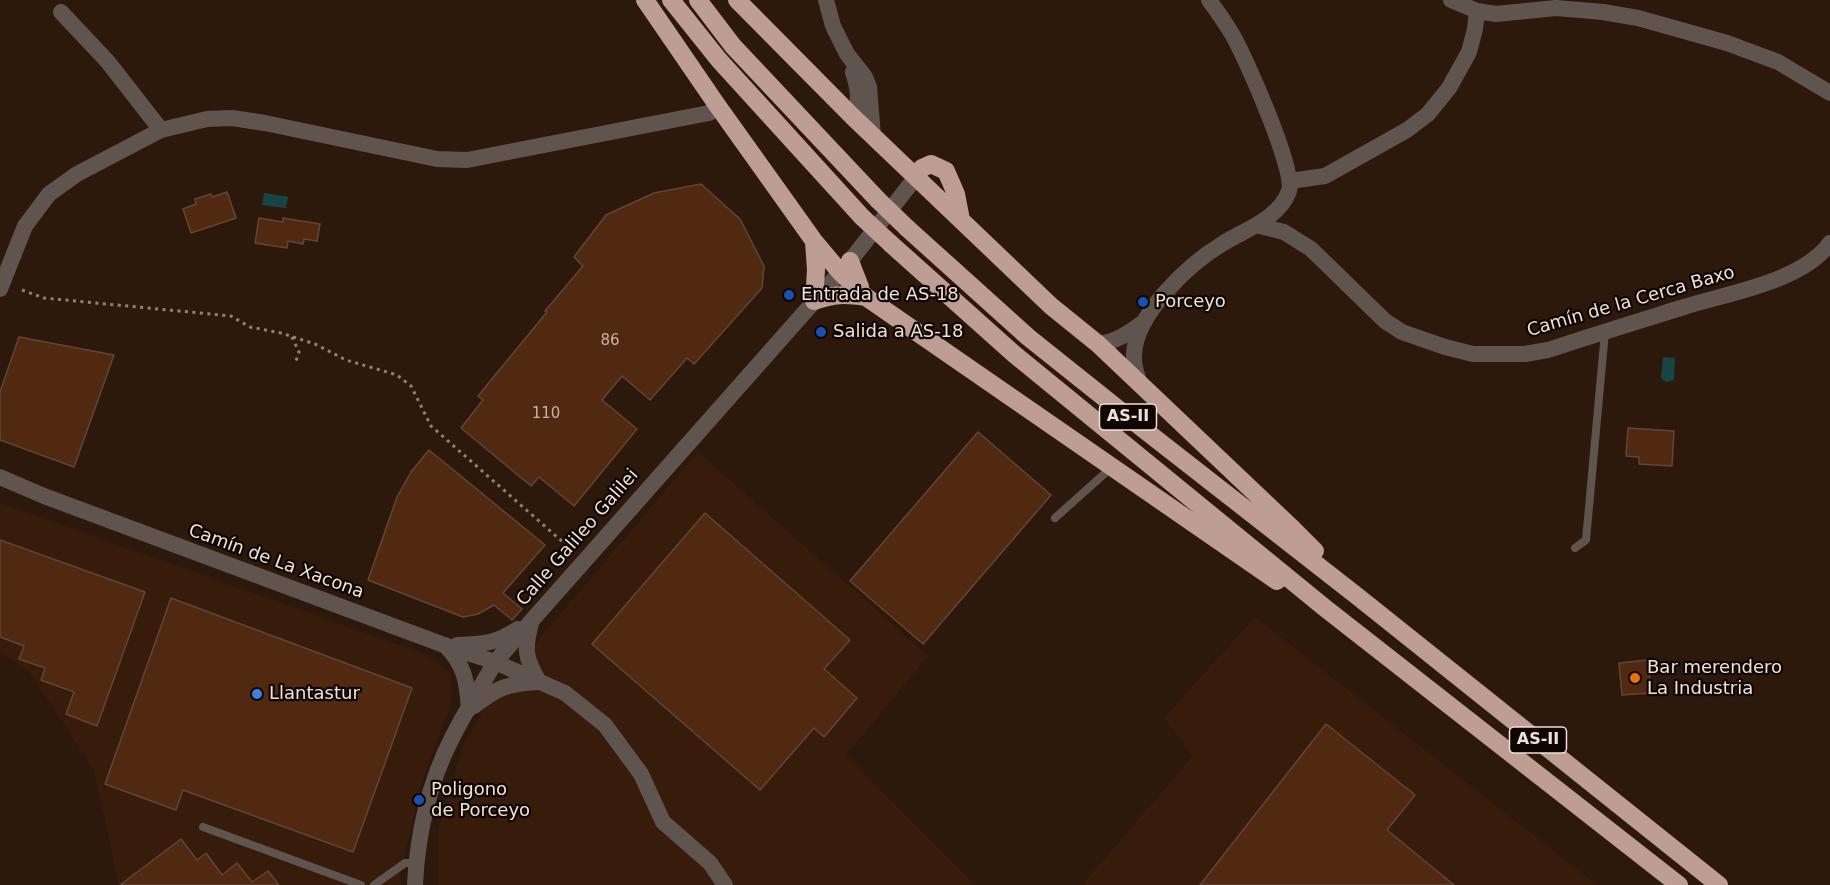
<!DOCTYPE html>
<meta charset="utf-8">
<style>
body{margin:0}
canvas{display:block;background:#2d180c}
</style>
<canvas width="1830" height="885"></canvas>
<script>
const ctx = document.querySelector('canvas').getContext('2d');
ctx.lineJoin = 'round';
function fillPath(path, color) { ctx.fillStyle = color; ctx.fill(path, 'evenodd'); }
function stroke(path, color, width, dash) { ctx.strokeStyle = color; ctx.lineWidth = width; ctx.lineCap = dash ? 'butt' : 'round'; ctx.setLineDash(dash || []); ctx.stroke(path); }
function write(font, color, halo, rows, align = 'center') {
  ctx.font = font + ' "DejaVu Sans",sans-serif'; ctx.lineWidth = 4.5; ctx.setLineDash([]); ctx.textBaseline = 'middle'; ctx.strokeStyle = halo; ctx.fillStyle = color; for (const [text, x, y, turn = 0] of rows) {
    ctx.save(); ctx.translate(x, y); ctx.rotate((+turn || 0) * Math.PI / 180); ctx.textAlign = isNaN(turn) ? turn : align; if (halo) ctx.strokeText(text, 0, 0); ctx.fillText(text, 0, 0); ctx.restore();
  }
}
const built = new Path2D(`
 M698 452 928 656 846 755 975 885H438V830L463 746 493 694Z
 M0 503 427 655 451 674 452 699 420 788 400 876 401 885H119L94 770 28 670 0 652Z
 M1255 617 1597 885H1082L1193 756 1164 718Z`);
const water = new Path2D(`
 M264 193 288 197 286 208 262 205Z
 M1663 357 1675 358 1674 380 1666 382 1661 378Z`);
const building = new Path2D(`
 M701 184 740 219 764 266 762 288 694 364 687 358 650 400 622 376 602 400 637 429 574 506 539 477 531 486 461 428 483 400 478 396 547 312 545 311 583 266 574 257 606 215 654 193Z
 M227 192 236 218 191 233 183 209 196 204 195 199 211 194 212 197Z
 M259 218 283 222V218L320 224 317 241 304 239 303 244 288 241 287 248 255 243Z
 M19 337 114 355 74 467 0 440V392Z
 M1628 428 1674 431 1672 466 1639 464V457L1626 456Z
 M978 432 1051 495 923 644 850 581Z
 M429 450 545 545 503 593 522 609 512 620 494 605 478 614 463 617 368 580 397 497 411 472Z
 M705 513 850 640 824 669 857 698 824 737 814 728 760 790 592 644Z
 M0 540 145 592 97 726 66 714 74 692 41 680 45 668 19 659 24 646 0 637Z
 M171 598 412 688 353 852 183 790 176 810 105 784Z
 M1648 660 1651 693 1622 695 1619 663Z
 M1326 724 1415 795 1387 830 1454 885H1200Z
 M181 839 197 860 206 853 222 875 237 863 252 882 268 871 279 885H120Z`);
const path = new Path2D(`
 M22 290 44 298 231 316 250 327 281 333 315 344 346 360 397 375 411 386 431 426 573 551
 M292 337 299 352 295 364`);
const lane = new Path2D(`
 M1055 518 1112 467
 M1575 548 1586 540 1605 332
 M203 827 361 885
 M374 885 405 863H416`);
const street = new Path2D(`
 M826 0 833 26 847 54 865 77 869 87 873 136
 M1451 0 1477 11 1496 14 1556 8 1603 12 1638 18 1727 43 1778 62 1830 93
 M61 12 108 62 161 130
 M853 117C861 101 858 88 853 72
 M1290 181 1325 176 1407 130 1428 114 1449 88 1469 52 1475 29 1477 11
 M1256 225 1284 232 1311 249 1385 321 1402 332 1445 347 1473 354H1525L1548 350C1593 335 1639 321 1684 307 1728 293 1802 282 1830 243
 M0 289 25 226 49 194 77 174 161 130 207 119 232 118 265 123 437 159 467 160 709 113 717 105
 M1098 344C1117 342 1130 332 1145 321
 M1139 382C1137 374 1133 364 1134 355 1135 314 1189 264 1222 244 1244 230 1279 219 1289 191 1296 171 1245 56 1232 34 1225 22 1217 11 1209 0
 M0 477 44 496 444 645 495 662 565 693 605 725 641 774 663 822 710 863 725 885
 M531 623C524 650 525 657 539 682
 M445 645C465 665 467 682 469 709
 M457 645C484 644 495 644 518 629
 M474 706C498 687 507 684 538 682
 M415 885C417 836 429 782 452 738 465 712 481 687 495 662L850 261 916 177`);
const highway = new Path2D(`
 M645 0 717 105 814 241 840 272 866 297 1277 581
 M671 0 719 60 862 217
 M698 0 733 46 878 200
 M737 0 853 117 1051 306 1098 344 1293 529 1315 551
 M916 177 922 168 931 164 946 171 956 194 961 220
 M907 228 1028 337 1142 428 1357 596 1719 885
 M814 241 816 270 814 301C834 294 845 294 866 297
 M891 244 1014 354 1325 608 1679 885
 M850 261 860 287`);
const highwayBridge = new Path2D(`
 M878 200 907 228
 M862 217 891 244`);
const markers = [
 [789,295,6,"#1a4fb4"],
 [1143,302,6,"#1a4fb4"],
 [821,332,6,"#1a4fb4"],
 [1635,678,6,"#e8710a"],
 [257,694,6,"#3f7fe0"],
 [419,800,6,"#1a4fb4"]
];
const numberNames = [
 ["86",610,341],
 ["110",546,414]
];
const shields = [
 [1128,417,57],
 [1538,740,57]
];
const shieldNames = [
 ["AS-II",1128,417],
 ["AS-II",1538,740]
];
const poiNames = [
 ["Entrada de AS-18",801,295],
 ["Porceyo",1155,302],
 ["Salida a AS-18",833,332],
 ["Bar merendero",1647,668],
 ["La Industria",1647,689],
 ["Llantastur",269,694],
 ["Poligono",431,790],
 ["de Porceyo",431,811]
];
const streetNames = [
 ["Camín de la Cerca Baxo",1631,302,-16],
 ["Calle Galileo Galilei",578,538,-49],
 ["Camín de La Xacona",276,562,20]
];
fillPath(built, '#371c0c');
fillPath(water, '#194445');
fillPath(building, '#512810');
stroke(building, '#5f4639', 1.5);
stroke(path, '#938177', 3, [3, 4.5]);
stroke(lane, '#60544f', 8);
stroke(street, '#60544f', 16);
stroke(highway, '#be9e94', 18);
stroke(highwayBridge, '#be9e94', 18);
for (const [x, y, r, color] of markers) { const dot = new Path2D(); dot.arc(x, y, r, 0, 2 * Math.PI); ctx.fillStyle = color; ctx.fill(dot); stroke(dot, '#0f0603', 2); }
write('15px', '#c8b2a6', null, numberNames);
for (const [x, y, w] of shields) { const box = new Path2D(); box.roundRect(x - w / 2, y - 13, w, 26, 4.5); ctx.fillStyle = '#0f0603'; ctx.fill(box); stroke(box, '#efe0d8', 1.5); }
write('bold 16px', '#efe0d8', null, shieldNames);
write('18px', '#efe0d8', '#0f0603', poiNames, 'left');
write('18px', '#efe0d8', '#0f0603', streetNames);
</script>
